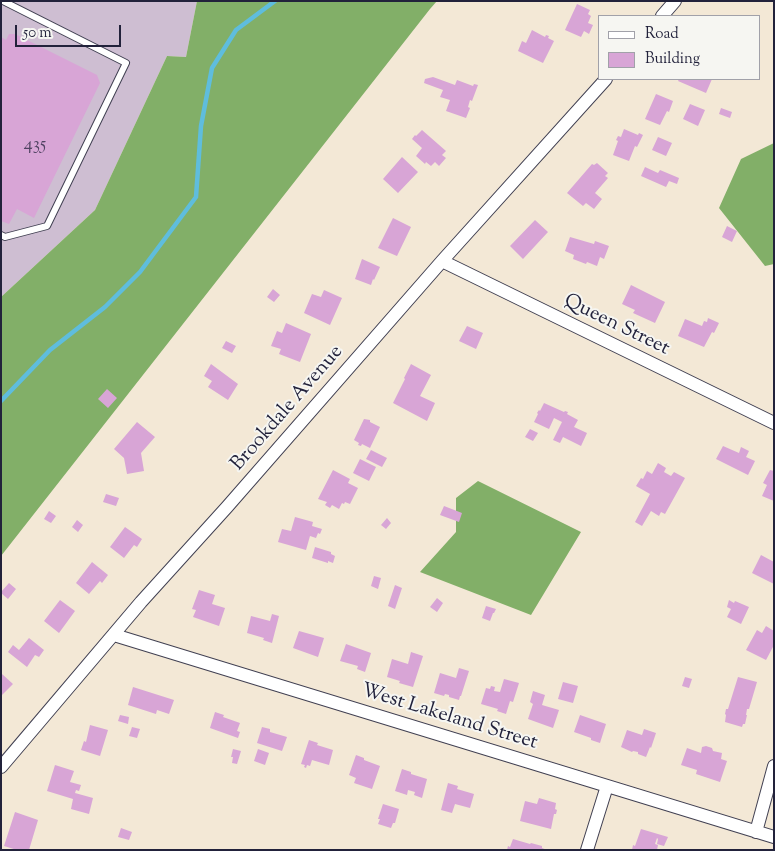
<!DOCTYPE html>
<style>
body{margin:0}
#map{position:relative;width:775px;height:851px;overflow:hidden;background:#f3e8d6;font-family:"Sorts Mill Goudy",serif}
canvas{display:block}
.frame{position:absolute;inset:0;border:2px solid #22223b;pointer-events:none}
.legend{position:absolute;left:598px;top:15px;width:162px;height:65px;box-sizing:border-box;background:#f6f6f2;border:1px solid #a1a1a9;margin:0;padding:6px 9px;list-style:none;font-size:15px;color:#22223b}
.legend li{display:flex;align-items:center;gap:10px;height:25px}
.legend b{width:25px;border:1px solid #a1a1a9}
.scale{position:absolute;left:15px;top:25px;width:106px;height:22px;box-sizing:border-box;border:2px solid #22223b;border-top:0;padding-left:6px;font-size:15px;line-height:18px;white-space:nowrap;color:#22223b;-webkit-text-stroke:4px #f6f6f2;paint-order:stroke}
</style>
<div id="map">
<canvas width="775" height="851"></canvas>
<div class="frame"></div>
<ul class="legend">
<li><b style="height:6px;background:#fff"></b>Road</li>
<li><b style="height:14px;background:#d8a5d6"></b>Building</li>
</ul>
<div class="scale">50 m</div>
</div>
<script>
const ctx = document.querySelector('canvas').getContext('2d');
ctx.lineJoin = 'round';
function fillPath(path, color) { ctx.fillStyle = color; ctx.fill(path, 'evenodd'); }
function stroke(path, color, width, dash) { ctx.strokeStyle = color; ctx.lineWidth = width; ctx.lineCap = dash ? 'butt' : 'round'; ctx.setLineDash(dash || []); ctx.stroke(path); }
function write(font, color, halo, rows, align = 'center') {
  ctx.font = font + ' "Sorts Mill Goudy",serif'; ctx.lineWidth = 4; ctx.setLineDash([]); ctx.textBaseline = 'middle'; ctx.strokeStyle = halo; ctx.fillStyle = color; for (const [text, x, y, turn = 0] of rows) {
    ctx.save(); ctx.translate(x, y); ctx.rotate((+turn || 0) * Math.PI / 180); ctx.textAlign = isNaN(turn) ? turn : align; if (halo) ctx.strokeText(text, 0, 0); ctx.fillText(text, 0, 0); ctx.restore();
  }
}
const industrial = new Path2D(`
 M1 1H197L186 57 167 56 95 210 1 297Z`);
const forest = new Path2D(`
 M197 1H437L430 9 1 556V297L95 210 167 56 186 57Z
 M774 143V264L765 266 719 208 741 159Z
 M478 481 581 532 531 615 420 572 456 532V498Z`);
const stream = new Path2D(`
 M1 401 50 350 105 307 140 272 196 197 201 126 212 68 236 30 275 1`);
const building = new Path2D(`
 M577 4 590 10 588 14 591 16 588 23 593 25 589 34 584 31 581 37 565 30Z
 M532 30 545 37 546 35 549 36 548 38 554 41 543 63 518 51 522 41 526 43Z
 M9 34H15L97 75 100 83 34 218 17 209 9 224 1 221V37L6 40Z
 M433 77 455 85 457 80 473 86 474 84 478 85 472 101 470 100 468 107 470 108 466 118 446 111 450 100 440 97 443 90 424 83 425 79Z
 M679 79H712L706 93 678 81Z
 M656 94 673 101 669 112 667 111 660 125 645 119Z
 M690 104 705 110 698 126 683 119Z
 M721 108 732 112 730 118 719 114Z
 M624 129 638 135 639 133 643 135 637 147 635 146 629 161 613 155 618 141 616 140 618 136 621 137Z
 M422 130 446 151 442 155 446 158 439 166 435 162 431 166 426 162 425 164 416 156 422 148 412 139 415 135 416 136Z
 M658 137 672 143 666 156 652 150Z
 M402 157 418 172 398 193 383 179Z
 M597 163 608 173 605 176 608 178 595 193 602 199 594 209 586 203 583 206 567 193 592 164 594 165Z
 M645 167 658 173 660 170 679 178 677 184 669 181 666 187 641 176Z
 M393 218 411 227 397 256 378 248Z
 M535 220 548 232 523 259 510 246Z
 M727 226 737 231 732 242 722 237Z
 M570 237 594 244 595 241 609 246 604 259 600 257 597 266 587 262 586 264 573 259 574 255 565 251Z
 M362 259 380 267 374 280 373 279 371 285 355 279Z
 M631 285 665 302 655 323 633 313 635 310 622 304Z
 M273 289 280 295 274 302 267 297Z
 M324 290 342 298 330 325 304 313 312 294 321 297Z
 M708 318 719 323 714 333 712 332 704 347 678 336 685 319 702 326 704 321 707 322Z
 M286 323 311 334 300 362 279 354 281 349 271 346 277 331 282 333Z
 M467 326 483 333 476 349 459 341Z
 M226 341 236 346 232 353 222 348Z
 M211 364 238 384 228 400 208 387 212 381 204 376Z
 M411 364 431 375 420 396 435 403 427 421 393 403 405 379 404 378Z
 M107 389 117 398 108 408 98 399Z
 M544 403 564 412 565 411 568 412 567 414 578 420 574 427 587 433 581 446 563 437 560 443 553 440 562 422 554 418 549 429 534 422 538 414 537 413 539 410 540 411Z
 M364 419 370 420V422L380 427 370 448 362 444 361 446 358 445 359 443 354 440Z
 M137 422 155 437 141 453 144 471 127 474 124 458 114 449Z
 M530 429 538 433 533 441 525 437Z
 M723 446 739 453 741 447 749 451 746 457 755 461 748 475 716 459Z
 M371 450 387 458 382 467 366 459Z
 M360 459 376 467 369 481 353 473Z
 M658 463 666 468 664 472 671 476 674 472 685 478 665 514 661 512 659 516 651 511 642 526 635 522 650 494 636 486 641 478 643 479 647 471 652 474Z
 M333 470 350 479 348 483 358 488 350 504 345 502 344 504 342 503 339 509 332 505 330 508 325 505 327 502 318 499Z
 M770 470 774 471V501L762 496 767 485 763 483Z
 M106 494 119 498 116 506 103 502Z
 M444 506 462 513 459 522 440 515Z
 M49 511 56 516 51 523 44 519Z
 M295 517 313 522 312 526 322 529 320 534 318 533 316 538 310 536 306 550 278 542 282 529 291 531Z
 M387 518 391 523 386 529 381 525Z
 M77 520 83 525 78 532 72 527Z
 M125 527 142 539 137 547 134 545 124 558 110 547Z
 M315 547 331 552V554L335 556 333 563 328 561V563L312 558Z
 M761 555 774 562V584L752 573Z
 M92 562 108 575 102 583 100 581 89 594 76 583Z
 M374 576 381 578 378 589 371 586Z
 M9 583 16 589 8 599 1 593V592Z
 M395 585 402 588 395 609 388 606Z
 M199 590 215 595 212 604 225 608 219 626 193 617 196 610 192 609Z
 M437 598 443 603 437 612 430 607Z
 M60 600 75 611 59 633 44 621Z
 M729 600 734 603 735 601 749 607 741 624 727 617 731 609 727 607Z
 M486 606 496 609 494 613H493L490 621 482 618Z
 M272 614 279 616 272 643 263 640 264 638 247 633 251 616 270 621Z
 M766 626 774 631V645L766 660 746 650 757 630 762 633Z
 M299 631 324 638 318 657 293 648Z
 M29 638 44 650 39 657 35 655 27 667 8 652 13 645 19 650Z
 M346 644 371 653 365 672 357 669 358 666 340 661Z
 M411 652 423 656 413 687 399 683 400 681 387 677 392 659 408 664Z
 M459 668 469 671 461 696H460L459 700 449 697V695L445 694 444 696 434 693 440 673 456 678Z
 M2 674 13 684 1 696V676Z
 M685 677 692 679 689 688 682 686Z
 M738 677 757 682 749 709H747L746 715H747L745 724H743L742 727 725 722 726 715 725 714 726 709H728Z
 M504 679 519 683 513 702 510 701 506 714 497 711 498 709 481 704 486 688 490 689 491 686 495 687 494 691 500 692Z
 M563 682 578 686 573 703 558 699Z
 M133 687 174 700 169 714 157 710 156 714 128 705Z
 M533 691 545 695 542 705 559 710 553 728 528 719 533 704 530 702Z
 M215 712 224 715 223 717 240 723 237 731 240 732 238 738 210 728Z
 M120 715 129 717 128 724 118 721Z
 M580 715 606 724 600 743 591 740V738L574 732Z
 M90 725 108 730 100 756 81 750 84 741 86 742Z
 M132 727 140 729 137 738 129 736Z
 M262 727 270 729V732L287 737 282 751 257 743Z
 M644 729 656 733 651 748 650 747 646 757 638 754V752L633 751 632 752 621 747 627 730 642 735Z
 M309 740 318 743 317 745 333 750 329 765 312 760 310 766 307 765 306 768 304 767 305 765 301 764Z
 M706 746 712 748 713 751 722 753 721 759 727 761 720 782 696 774 697 770 681 765 687 748 701 753 702 747Z
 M233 749 241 751 237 764 232 763 233 757H231Z
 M258 749 269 753 265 765 254 761Z
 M356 755 364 758V760L380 766 372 789 354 783 356 778 349 775Z
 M55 765 74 771 70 782 81 785 79 791 76 790 75 793 93 798 89 814 71 809 73 799 47 791Z
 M402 769 411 772V774L427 779 422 798 414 795 415 792 408 790 407 795 395 791Z
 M448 783 458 786 457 789 474 794 470 808 455 804 452 813 441 810Z
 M539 798 556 803 555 809 557 810 556 814H554L551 829 520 821 525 801 537 804Z
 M383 804 399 809 395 823H393L391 828 378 824 380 819H378Z
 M15 812 38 820 29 850H17L4 846Z
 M121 828 132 832 129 840 118 837Z
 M641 829 668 837 664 846 657 844 658 839 657 838 655 844 658 845 657 850H632L633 845 635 846Z
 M513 839 530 844 531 843 542 846V848L547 850H507L508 846 510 847Z`);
const lane = new Path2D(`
 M1 235 5 237 47 226 126 63 3 1`);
const street = new Path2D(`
 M662 16 675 1
 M442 261 774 423
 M114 635 774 837
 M1 767 141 602 227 507 442 261 606 79
 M756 832 774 766
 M587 850 607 786`);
const numberNames = [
 ["435",35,146]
];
const streetNames = [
 ["Queen Street",616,326,26],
 ["Brookdale Avenue",288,409,-49],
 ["West Lakeland Street",449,718,17]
];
fillPath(industrial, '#cebed2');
fillPath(forest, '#82af68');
stroke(stream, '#5fbddd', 4.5);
fillPath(building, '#d8a5d6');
stroke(lane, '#414052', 8);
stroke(street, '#414052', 14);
stroke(lane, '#fff', 6);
stroke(street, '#fff', 12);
write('18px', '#504362', null, numberNames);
write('20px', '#22223b', '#f6f6f2', streetNames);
</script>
